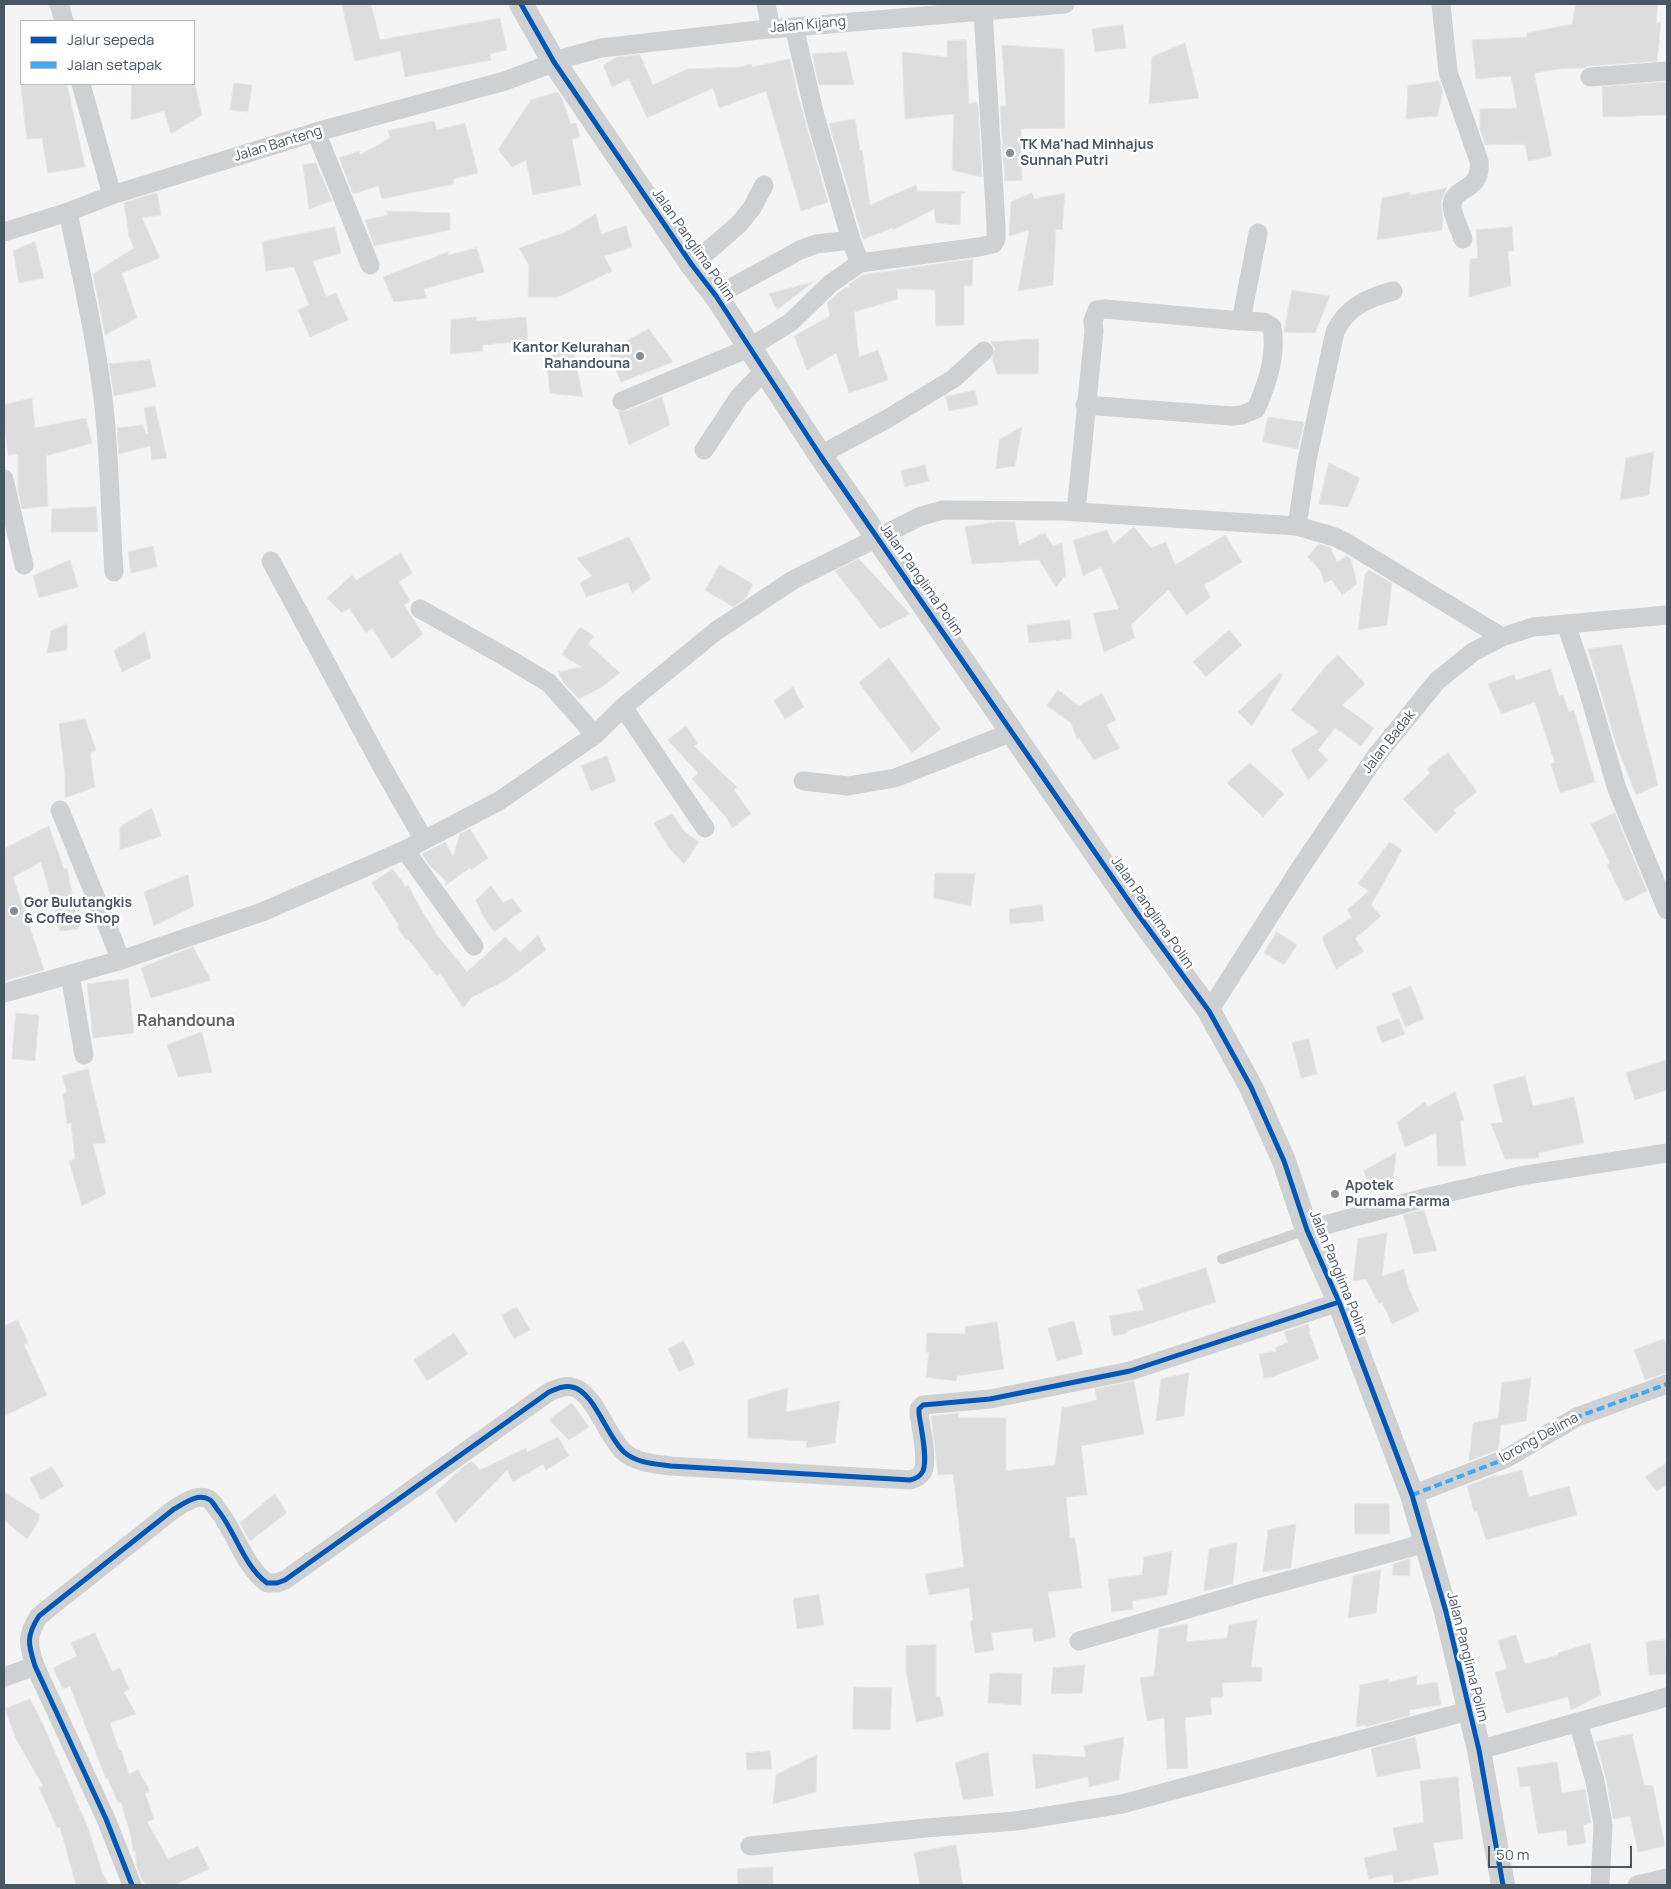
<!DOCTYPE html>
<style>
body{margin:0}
#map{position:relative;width:1671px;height:1889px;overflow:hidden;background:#f4f4f4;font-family:Manrope,sans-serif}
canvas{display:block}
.frame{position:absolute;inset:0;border:5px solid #4a5661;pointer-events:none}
.legend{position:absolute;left:20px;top:20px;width:175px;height:65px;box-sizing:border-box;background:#fff;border:1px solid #b7bbc0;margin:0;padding:6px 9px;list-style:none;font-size:15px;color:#4a5661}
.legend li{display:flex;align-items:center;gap:10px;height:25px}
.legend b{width:25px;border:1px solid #b7bbc0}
.scale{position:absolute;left:1488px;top:1846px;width:144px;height:22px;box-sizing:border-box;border:2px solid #4a5661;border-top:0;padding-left:6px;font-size:15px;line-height:18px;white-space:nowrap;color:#4a5661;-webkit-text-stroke:4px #fff;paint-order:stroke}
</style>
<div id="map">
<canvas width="1671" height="1889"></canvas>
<div class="frame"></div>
<ul class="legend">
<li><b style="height:6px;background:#0057b8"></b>Jalur sepeda</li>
<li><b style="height:6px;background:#3fa9f5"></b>Jalan setapak</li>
</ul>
<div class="scale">50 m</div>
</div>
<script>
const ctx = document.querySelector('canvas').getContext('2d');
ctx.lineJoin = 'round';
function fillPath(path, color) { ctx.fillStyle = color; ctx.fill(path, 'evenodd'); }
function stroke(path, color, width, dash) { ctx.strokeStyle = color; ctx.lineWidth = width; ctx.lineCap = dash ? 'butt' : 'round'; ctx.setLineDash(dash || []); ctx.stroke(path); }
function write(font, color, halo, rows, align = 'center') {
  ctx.font = font + ' Manrope,sans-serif'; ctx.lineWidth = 5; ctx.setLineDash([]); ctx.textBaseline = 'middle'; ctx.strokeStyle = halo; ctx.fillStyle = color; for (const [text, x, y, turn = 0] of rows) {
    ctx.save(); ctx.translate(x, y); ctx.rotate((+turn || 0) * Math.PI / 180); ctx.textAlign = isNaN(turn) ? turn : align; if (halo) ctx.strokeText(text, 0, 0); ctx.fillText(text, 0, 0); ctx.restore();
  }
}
const building = new Path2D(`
 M342 4H371L380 40 500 18 507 50 490 54 491 60 405 77 400 51 355 61Z
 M1576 4H1658L1656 23 1661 22 1657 61 1589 66 1583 68 1559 69 1534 73 1552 156 1528 161 1525 144 1485 145 1480 129V109L1517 108 1511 76 1476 79 1472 40 1527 37V33L1572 24Z
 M1123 25 1126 48 1095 52 1092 29Z
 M966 40 969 104 976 102 978 106 982 177 952 170 954 114 905 119 902 52 947 57V41Z
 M1185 43 1199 98 1149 104 1152 57Z
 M1002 45 1064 49 1065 128 1021 129 1022 180 1005 181 1000 106H1006Z
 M847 52 854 85H819L812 54Z
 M640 55 653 85 687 69 740 67 751 64 752 67 790 59 796 85H795L828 202 801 211 766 91 719 108 713 88 647 118 629 79 612 87 603 65 617 57Z
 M1439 81 1443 91 1437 116 1406 119 1408 86Z
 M1667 82V115L1603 117 1602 87Z
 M234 83 252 85 248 112 230 110Z
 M21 84H67L85 167 48 173 42 138 27 139Z
 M132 84H195L202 115 171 134 164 111 131 120Z
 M558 92 562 99 571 124 576 123 580 137 572 139 581 185 533 195 526 160 512 167 498 150 531 100Z
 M855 119 860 151 862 150 870 205 916 185 917 191 966 192 961 194 960 225 936 223 934 209 893 230V228L863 239 829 124Z
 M434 121 437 130 465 123 478 173 453 179 454 184 382 199 378 186 353 194 339 158 359 151 360 155 390 138 388 131Z
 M316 163 332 201 309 209 303 165Z
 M1447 188 1441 202 1443 219 1442 230 1377 240 1382 198 1410 192V195Z
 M157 193 161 215 142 218 160 258 122 273 137 318 105 335 93 274 134 248 129 236 124 203Z
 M1032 193 1034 199 1065 193 1062 230 1056 229 1053 285 1018 291 1029 230 1009 236 1011 202Z
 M386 211 450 213V230L374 246 365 220 388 215Z
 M596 214 601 234 626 226 632 247 604 256 612 271 558 297H528L529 265 519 248 566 232Z
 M335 227 341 253 313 261 326 297 336 293 348 320 310 337 298 310 309 305 294 267 266 271 262 242Z
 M1512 227 1514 251H1508L1511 286 1469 297 1470 259 1478 258 1476 230Z
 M35 242 44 278 19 283 13 251Z
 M477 248 484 272 424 289 427 298 394 302 383 277 448 252V255Z
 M973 259 972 286H964V325L936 326 935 290 897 289 898 299 854 312 859 357 878 350 888 380 849 393 836 353 807 370 794 336 830 316 827 303 844 288 850 287 849 284 863 275Z
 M813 282 777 310 769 294Z
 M1292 290 1330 296 1315 333 1284 332Z
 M476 317 477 321 526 317 528 341 482 345 483 351 450 354 451 320Z
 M649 329 673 362 621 382 608 351Z
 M1039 339 1038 374H997L992 358 995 349 991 342Z
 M572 344 583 397 550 393 546 359Z
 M150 360 156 387 114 396 109 364Z
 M975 390 978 405 949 411 946 397Z
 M662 397 670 425 629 445 618 411H626Z
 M32 398 35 428 86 418 92 443 46 456 48 506 22 509 18 491V454L8 455 4 423V405Z
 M155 406 167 458 152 460 150 446 119 454 117 428 143 425 146 434 148 433 144 408Z
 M1268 417 1304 422 1298 449 1263 442Z
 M1022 427 1015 466 996 469 999 440Z
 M1654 452 1649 495 1620 500 1626 458Z
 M1329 463 1360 478 1348 507 1319 504Z
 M925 465 929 481 905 487 901 471Z
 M96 507 98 532H51L52 509Z
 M996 522H1015L1019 545 1045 533 1053 546 1062 543 1066 575 1056 587 1039 560 972 564 965 527Z
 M1134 527 1151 548 1166 542 1175 565 1225 535 1242 562 1204 585 1211 597 1187 615 1168 590 1131 625 1135 638 1104 652 1093 613 1119 609 1101 567 1083 576 1073 540 1107 530 1113 544Z
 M629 537 651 579 632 593 628 583 586 597 580 583 592 576 577 559Z
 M1319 544 1330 547 1337 562 1347 556 1351 559 1357 584 1342 595 1332 580 1324 583 1320 570 1308 557Z
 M153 546 157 567 131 573 128 552Z
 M401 553 412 573 399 582 410 601 404 605 423 634 392 659 372 628 366 633 349 608 342 613 327 598 352 575 356 580Z
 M859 559 910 614 880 629 835 571Z
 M70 560 78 587 39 598 33 576Z
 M720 565 753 584 745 599 733 607 705 590Z
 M1369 570 1392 583 1387 625 1358 630 1365 574Z
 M1070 620 1072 639 1029 643 1027 625Z
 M67 624V650L47 653 51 631Z
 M580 627 594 636 588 644 620 673 600 688 579 699 563 682 558 672 582 667 562 655Z
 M1229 630 1242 645 1206 677 1193 662Z
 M145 632 151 658 122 672 114 651Z
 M1622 645 1658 785 1636 795 1616 744 1588 649Z
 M1338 655 1365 684 1342 705 1374 728 1361 746 1335 728 1318 750 1328 760 1308 780 1291 750 1319 732 1291 710 1325 667Z
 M889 658 941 729 912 753 859 683Z
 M1551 669 1559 696 1563 695 1569 712 1574 710 1595 782 1560 793 1551 764 1555 763 1535 702 1501 714 1488 684 1514 674 1516 680Z
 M1280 673 1283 675 1252 726 1238 712Z
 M793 687 804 707 785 719 774 701Z
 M1058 690 1079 706 1102 693 1116 720 1106 725 1120 748 1094 760 1079 738 1077 739 1071 723 1047 706Z
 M85 719 96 750 90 753 95 787 65 798V776L59 724Z
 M686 726 698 744 694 746 737 787 734 790 751 814 732 828 726 817 692 779 698 773 668 740Z
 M1448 753 1477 792 1453 810 1456 813 1436 833 1403 799 1430 773 1427 769Z
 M607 756 616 781 591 791 581 766Z
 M1250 763 1284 794 1263 817 1227 783Z
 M152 808 161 836 120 850V827Z
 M1615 813 1647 891 1625 902 1607 865 1610 863 1591 824Z
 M672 814 684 831 699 842 684 864 669 848 654 823Z
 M49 826 64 869 67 868 79 929 60 931 41 862 13 877 44 970 4 981V849Z
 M470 829 488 858 471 870 470 868 445 886 446 881 429 865 422 854 445 842 453 856 460 834Z
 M1390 842 1402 850 1371 905 1381 916 1355 939 1364 951 1336 969 1323 941V936L1352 917 1347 910 1369 891 1358 884Z
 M393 869 406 887 408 885 420 908 438 936 467 972 505 937 520 952 538 935 546 950 506 980 472 997 463 1008 440 973 437 976 408 939 406 940 397 926 399 925 376 890 372 883Z
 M935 873 975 874 971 906 934 898Z
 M188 875 194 906 154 926 144 892Z
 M491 886 503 903 512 898 522 911 494 932 482 914 476 900Z
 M1042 905 1044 921 1010 924 1009 909Z
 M1277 932 1297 945 1284 965 1264 953Z
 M193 947 211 980 151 998 141 968Z
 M128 979 134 1033 93 1038 87 984Z
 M1411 986 1424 1019 1405 1027 1392 994Z
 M16 1013 39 1015 35 1061 12 1059Z
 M1399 1019 1405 1034 1382 1043 1376 1027Z
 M202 1032 212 1072 178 1077 167 1045Z
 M1309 1039 1317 1074 1301 1078 1292 1043Z
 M1667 1060V1090L1635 1100 1626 1073Z
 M88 1069 106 1143 93 1144 106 1194 82 1206 69 1161 75 1159 71 1123 67 1124 63 1094 67 1092 62 1076Z
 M1525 1076 1533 1106 1574 1097 1584 1143 1538 1153 1539 1158 1505 1159 1491 1124 1503 1122 1493 1085Z
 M1455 1092 1464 1120 1460 1121 1466 1166H1438L1436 1133 1405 1147 1397 1122 1425 1102 1427 1107Z
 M1396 1153 1393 1179 1370 1191 1364 1171Z
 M1424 1210 1437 1251 1414 1254 1403 1215Z
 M1387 1233 1382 1276 1404 1269 1408 1287 1419 1311 1392 1324 1382 1302 1379 1304 1366 1279 1353 1281 1358 1239Z
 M1206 1268 1216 1302 1127 1331 1128 1333 1113 1336 1109 1316 1144 1310 1137 1290Z
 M517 1307 530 1330 514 1339 501 1315Z
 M18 1320 28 1343 24 1345 47 1395 4 1416V1326Z
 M1074 1321 1083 1354 1057 1361 1048 1328Z
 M997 1322 1004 1369 957 1376 956 1381 926 1377 929 1352H926L927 1333 966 1334 965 1327Z
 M1308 1324 1310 1331 1309 1332 1319 1359 1272 1377 1264 1378 1259 1354 1277 1351 1275 1348 1288 1342 1284 1332Z
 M454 1333 468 1354 427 1381 414 1360Z
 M1664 1339 1667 1348V1373L1645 1380 1634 1350Z
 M684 1341 695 1364 679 1372 668 1349Z
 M1189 1373 1184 1416 1156 1421 1161 1379Z
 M1531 1378 1526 1421 1501 1425 1498 1450 1469 1461 1473 1423 1498 1418 1502 1383Z
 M1134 1381 1144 1434 1081 1446 1087 1495 1066 1497 1070 1538H1075L1082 1588 1048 1592 1056 1637 1034 1642 1032 1628 991 1633 994 1650 975 1653 970 1621 973 1620 969 1588 929 1595 925 1574 964 1567 953 1474 938 1475 931 1416 959 1413 958 1418H1006V1471L1055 1465 1062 1408 1097 1400 1095 1389Z
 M788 1388 786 1412 840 1401 835 1443 806 1448 807 1441 748 1438V1400Z
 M572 1403 589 1427 569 1440 549 1420Z
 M558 1437 569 1456 546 1470 543 1464 513 1482 507 1470 455 1523 436 1492 464 1466 472 1461 480 1470 526 1448 527 1452Z
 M1667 1463V1485L1657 1491 1645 1477Z
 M52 1467 64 1486 41 1500 30 1478Z
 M1522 1470 1529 1497 1569 1486 1577 1515 1486 1540 1477 1511 1474 1512 1467 1486 1495 1475V1477Z
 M4 1492 39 1514V1520L27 1539 4 1520Z
 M275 1494 287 1513 250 1541 240 1523Z
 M1355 1504H1389L1390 1534H1355Z
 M1296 1524 1291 1568 1263 1572 1268 1530Z
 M1237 1543 1233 1584 1204 1591 1209 1549Z
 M1172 1552 1167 1595 1132 1601 1133 1609 1112 1612 1108 1579 1142 1575 1144 1557Z
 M1410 1559V1576L1392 1575 1393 1564Z
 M1381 1570 1376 1613 1348 1618 1353 1576Z
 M819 1595 824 1625 797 1629 793 1599Z
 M1257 1620 1251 1667H1262V1681L1222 1683 1223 1697 1210 1698 1212 1714 1185 1718 1188 1768 1167 1769 1164 1718 1147 1721 1140 1678 1154 1676 1159 1629 1188 1624 1186 1642 1227 1638 1229 1625Z
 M95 1633 112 1671 120 1668 129 1689 124 1692 136 1714 110 1723 119 1750H121L129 1774 138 1770 150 1791 145 1793 154 1819 147 1822 168 1859 198 1846 209 1869 174 1885H146L142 1879 137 1867 135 1851H133L131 1837 121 1802 118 1803 108 1779H106L70 1686 63 1689 53 1668 77 1656 71 1643Z
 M1516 1635 1525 1664 1558 1655V1653L1590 1643 1601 1695 1571 1710 1568 1697 1506 1713 1495 1672 1507 1669 1498 1641Z
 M1665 1640 1667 1674 1649 1675 1646 1642Z
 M936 1645V1697L940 1696 944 1716 916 1722 906 1672V1646Z
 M1085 1665 1082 1693 1051 1694 1053 1668Z
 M997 1673 1022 1674 1021 1705 988 1703 990 1674Z
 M1417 1676 1416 1685 1437 1682 1441 1705 1409 1710 1410 1715 1366 1727V1725L1356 1727 1360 1685 1389 1679 1388 1682Z
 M854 1687 892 1688 890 1730 853 1729Z
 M30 1699 42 1722 88 1828 102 1872 109 1885H76L60 1827 57 1828 39 1787 43 1786 16 1739 5 1709Z
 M1632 1734 1644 1785 1653 1786 1665 1846 1638 1852 1630 1816 1613 1819 1606 1778 1596 1742Z
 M1124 1737 1119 1780 1089 1787 1088 1777 1036 1789 1032 1754 1086 1757 1084 1746Z
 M1415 1737 1421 1768 1377 1777 1371 1749Z
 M770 1751 772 1769 747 1770 746 1753Z
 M988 1752 993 1796 963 1800 955 1763Z
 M817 1755 816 1792 773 1804 776 1775Z
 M1557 1762 1562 1793 1585 1789 1591 1823 1583 1825 1586 1843 1568 1846 1566 1830 1538 1834 1530 1786 1520 1787 1517 1768Z
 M1458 1777 1463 1839 1433 1843 1439 1874 1394 1883 1392 1874 1369 1879 1364 1858 1397 1850 1393 1828 1424 1822 1420 1781Z
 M956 1845 963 1885H920L914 1853Z
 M773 1867V1885H738L737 1869Z`);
const service = new Path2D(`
 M1222 1259 1307 1230`);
const minor = new Path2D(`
 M59 4 64 21
 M766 4 771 29
 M1441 4 1448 72 1479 161C1482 193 1454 185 1452 205 1452 215 1460 229 1463 239
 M794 27 815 116 851 240
 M1590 77 1667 71
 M81 84 112 195
 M316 132 370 265
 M68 212C81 273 95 335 103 398 110 456 110 514 114 572
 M4 232 68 212 112 195 316 132 505 81 568 57 601 48 759 30 1065 4
 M692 265 739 224 752 208 764 185
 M716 296 800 250 816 244 851 240 860 263 979 247 993 244 996 239V225L983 10
 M622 401 749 348 791 322 830 284 860 263
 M1085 405 1232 416 1242 415 1256 409C1267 384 1277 355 1272 327L1264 322 1241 321
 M704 450 739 397 764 371
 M820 455 887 419 953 379 984 351
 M4 479 24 565
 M1076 512 1094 331 1093 321 1097 310 1105 309 1241 321 1258 233
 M1297 526 1307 460 1335 332C1346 307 1368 298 1393 291
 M271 561 381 765 424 840
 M420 609 504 656 549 683 595 735
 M1566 624 1586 683 1617 789 1667 910
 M623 707 705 828
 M803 781 848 786 895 778 1012 732
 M60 810 121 960
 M405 850 474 946
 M70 975 84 1055
 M4 993 121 960 262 912 405 850 499 801 595 735 623 707 716 631 793 580 921 516 943 510 1062 511 1297 526 1335 537 1347 543 1502 637
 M1209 1011 1299 870 1376 756 1437 681 1473 652 1502 637 1533 627 1667 615
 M1307 1230 1424 1198 1520 1176 1667 1153
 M1412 1495 1505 1459 1577 1417 1667 1384
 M1079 1641 1253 1590 1426 1543
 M4 1677 35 1666
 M1578 1722 1595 1781 1603 1825 1600 1885
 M1479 1750 1667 1697
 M750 1846 926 1828 1016 1821 1122 1804 1468 1711
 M132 1885 106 1819 35 1666C28 1644 26 1636 39 1616L174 1509C183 1504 198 1492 210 1500 212 1501 215 1506 217 1509 236 1532 243 1565 267 1583H277L285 1580 549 1392C556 1389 564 1385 572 1387 594 1391 607 1437 624 1452 636 1463 656 1464 671 1466L910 1480C915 1479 920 1477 923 1471 928 1459 921 1428 919 1414V1409L923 1405 990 1399 1130 1371 1339 1302
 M1637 1885 1667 1878`);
const tertiary = new Path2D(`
 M521 4 554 62 692 265 716 296 820 455 1137 913 1209 1011 1251 1087 1284 1161 1307 1230 1339 1302 1412 1495 1446 1612 1479 1750 1503 1885`);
const quiet = new Path2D(`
 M1412 1495 1505 1459 1577 1417 1667 1384`);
const cycleway = new Path2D(`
 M521 4 554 62 692 265 716 296 820 455 1137 913 1209 1011 1251 1087 1284 1161 1307 1230 1339 1302 1412 1495 1446 1612 1479 1750 1503 1885
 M132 1885 106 1819 35 1666C28 1644 26 1636 39 1616L174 1509C183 1504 198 1492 210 1500 212 1501 215 1506 217 1509 236 1532 243 1565 267 1583H277L285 1580 549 1392C556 1389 564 1385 572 1387 594 1391 607 1437 624 1452 636 1463 656 1464 671 1466L910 1480C915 1479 920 1477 923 1471 928 1459 921 1428 919 1414V1409L923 1405 990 1399 1130 1371 1339 1302`);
const markers = [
 [1010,153,5,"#868d94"],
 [640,356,5,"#868d94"],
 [14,911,5,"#868d94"],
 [1335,1194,5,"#868d94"]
];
const streetNames = [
 ["Jalan Kijang",808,25,-5],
 ["Jalan Banteng",278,144,-17],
 ["Jalan Panglima Polim",693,245,55],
 ["Jalan Panglima Polim",921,580,55],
 ["Jalan Badak",1389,742,-52],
 ["Jalan Panglima Polim",1152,913,55],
 ["Jalan Panglima Polim",1338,1273,68],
 ["lorong Delima",1539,1438,-29],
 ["Jalan Panglima Polim",1467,1657,76]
];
const poiNames = [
 ["TK Ma'had Minhajus",1020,145],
 ["Sunnah Putri",1020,161],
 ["Kantor Kelurahan",630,348,"right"],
 ["Rahandouna",630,364,"right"],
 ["Gor Bulutangkis",24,903],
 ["& Coffee Shop",24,919],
 ["Apotek",1345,1186],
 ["Purnama Farma",1345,1202]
];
const quarterNames = [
 ["Rahandouna",186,1022]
];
fillPath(building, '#ddddde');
stroke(building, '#e5e6e7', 1);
stroke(service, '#ced0d2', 10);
stroke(minor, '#ced0d2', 19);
stroke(tertiary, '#ced0d2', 24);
stroke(quiet, '#3fa9f5', 4, [8, 4]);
stroke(cycleway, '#0057b8', 5);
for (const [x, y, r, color] of markers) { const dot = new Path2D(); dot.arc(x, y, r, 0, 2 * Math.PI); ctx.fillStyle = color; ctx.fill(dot); stroke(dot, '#fff', 2); }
write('14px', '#4a5661', '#fff', streetNames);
write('bold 14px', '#4a5661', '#fff', poiNames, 'left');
write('bold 16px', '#5f6368', '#fff', quarterNames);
</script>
